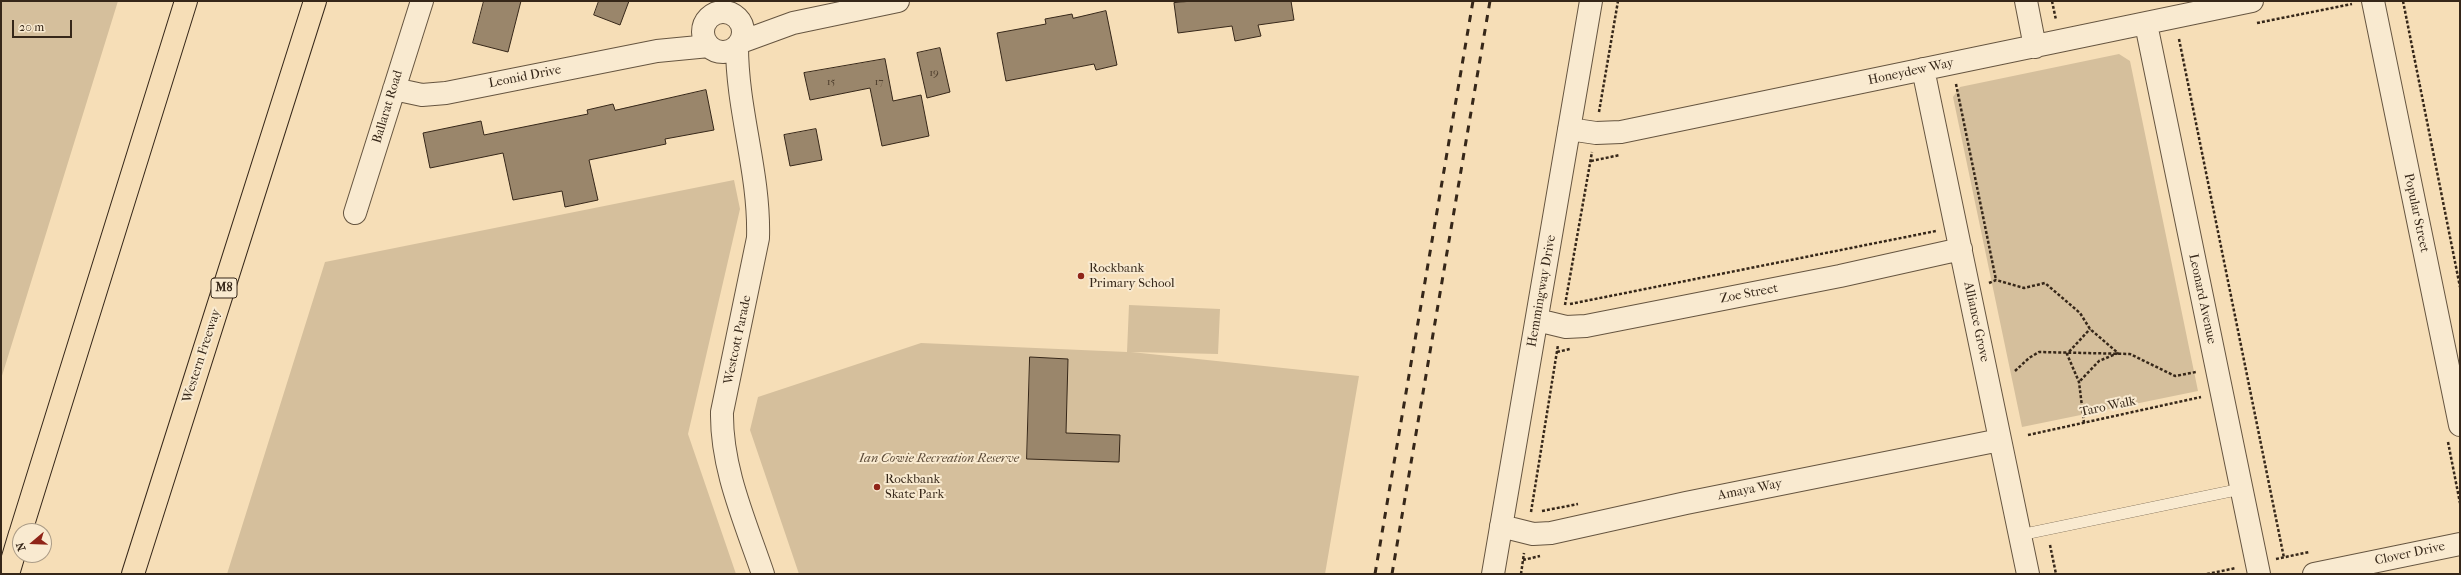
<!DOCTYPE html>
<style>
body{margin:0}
#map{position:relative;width:2461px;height:575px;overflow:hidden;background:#f6deb7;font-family:"IM FELL French Canon",serif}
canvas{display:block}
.frame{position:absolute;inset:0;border:2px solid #362719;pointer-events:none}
.north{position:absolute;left:12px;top:523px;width:40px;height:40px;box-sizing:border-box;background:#f9ead0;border:1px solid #ab9c87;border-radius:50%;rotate:251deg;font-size:11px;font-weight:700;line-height:16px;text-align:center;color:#362719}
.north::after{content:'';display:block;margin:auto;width:14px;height:18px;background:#8f2418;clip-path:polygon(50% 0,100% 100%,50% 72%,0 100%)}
.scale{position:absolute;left:12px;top:20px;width:60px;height:18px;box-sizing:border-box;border:2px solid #362719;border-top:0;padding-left:5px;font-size:12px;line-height:14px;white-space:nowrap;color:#362719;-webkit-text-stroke:3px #f9ead0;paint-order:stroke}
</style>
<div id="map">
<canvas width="2461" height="575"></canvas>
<div class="frame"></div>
<div class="north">N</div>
<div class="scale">20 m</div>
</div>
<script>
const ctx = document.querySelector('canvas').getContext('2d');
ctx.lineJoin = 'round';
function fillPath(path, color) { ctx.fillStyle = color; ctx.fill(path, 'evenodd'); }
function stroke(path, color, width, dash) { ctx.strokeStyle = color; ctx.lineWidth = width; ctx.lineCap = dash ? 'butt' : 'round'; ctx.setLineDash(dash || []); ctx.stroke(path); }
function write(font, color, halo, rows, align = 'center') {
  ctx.font = font + ' "IM FELL French Canon",serif'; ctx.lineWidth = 4; ctx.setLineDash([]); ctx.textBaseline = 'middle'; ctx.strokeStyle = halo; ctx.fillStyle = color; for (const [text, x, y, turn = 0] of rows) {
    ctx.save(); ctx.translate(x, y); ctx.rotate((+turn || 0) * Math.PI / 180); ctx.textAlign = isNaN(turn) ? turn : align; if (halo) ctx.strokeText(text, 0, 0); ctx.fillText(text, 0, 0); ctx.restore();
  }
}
const green = new Path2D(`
 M1 1H118L1 379Z
 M2119 54 2130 61 2198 391 2022 427 1953 97 1960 87Z
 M734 180 740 209 688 434 736 574H227L325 262Z
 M1129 305 1220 309 1218 354 1131 352 1359 376 1325 574H799L750 430 758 397 921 343 1127 352Z`);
const building = new Path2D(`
 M484 1H521L508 52 473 43Z
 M599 1H629L620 25 594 15Z
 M1193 1H1291L1294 20 1258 25 1261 36 1235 41 1232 26 1178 33 1174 3Z
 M1106 11 1117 65 1096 70 1094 64 1006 81 997 33 1046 24 1045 19 1072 14 1073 18Z
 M940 48 950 92 927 98 917 53Z
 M885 59 893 101 921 95 929 136 882 146 870 88 810 100 804 73Z
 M706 90 714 130 665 139 666 144 589 160 598 200 565 207 562 191 513 200 503 153 430 168 423 133 481 121 484 135 588 114 587 110 613 104 615 110Z
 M816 129 822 160 790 166 784 135Z
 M1030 357 1068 359 1066 433 1120 435 1119 462 1027 459Z`);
const path = new Path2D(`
 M2052 1 2056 20
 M2403 1 2460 287
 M2257 23 2352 4
 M2179 39 2284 558
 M1956 84 1996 280
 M1599 112 1618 1
 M1591 161 1620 155
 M1989 283 1996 280 2024 288 2045 283 2080 313 2090 329 2118 353 2099 361 2079 382
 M1570 304 1936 231
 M1565 305 1592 152
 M1557 352 1570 349
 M2015 371 2029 358 2039 352 2130 354 2175 376 2196 372
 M2084 423 2079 382 2067 354 2090 329
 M2028 435 2201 397
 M2448 442 2460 503
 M1542 511 1578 504
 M1531 512 1558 345
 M2050 545 2056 574
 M2276 559 2309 552
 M1523 560 1540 556
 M1521 574 1524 553
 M2207 574 2236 568`);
const lane = new Path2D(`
 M2020 535 2241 489`);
const street = new Path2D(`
 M2026 1 2035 47
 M2373 1 2460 425
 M703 32a20 20 0 1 1 40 0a20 20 0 1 1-40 0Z
 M2146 24 2259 574
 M741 42 793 23 898 1
 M737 46C737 111 760 173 758 238L722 412C721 468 745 521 763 574
 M1923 69 2028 574
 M394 89 422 95 446 93 657 51 709 46
 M1569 129 1596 133 1621 132 2252 1
 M355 213 422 1
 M1537 320 1566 327 1586 326 1840 276 1961 249
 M1501 526 1533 534 1551 533 1686 503 2000 440
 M1493 574 1591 1
 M2314 574 2460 544`);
const highway = new Path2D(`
 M21 531 186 1
 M8 574 20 534
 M133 574 315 1`);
const rail = new Path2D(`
 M1375 574 1473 1
 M1392 574 1490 1`);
const markers = [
 [1081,276,4,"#8f2418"],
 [877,487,4,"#8f2418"]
];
const numberNames = [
 ["19",934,73],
 ["15",831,82],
 ["17",879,82]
];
const shields = [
 [224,288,26]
];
const shieldNames = [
 ["M8",224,288]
];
const streetNames = [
 ["Honeydew Way",1911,72,-12],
 ["Leonid Drive",525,77,-11],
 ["Ballarat Road",388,107,-73],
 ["Popular Street",2416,213,78],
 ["Hemmingway Drive",1542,291,-80],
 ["Zoe Street",1749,294,-11],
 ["Leonard Avenue",2202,299,78],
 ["Alliance Grove",1976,322,78],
 ["Westcott Parade",738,340,-78],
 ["Western Freeway",202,356,-72],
 ["Taro Walk",2108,407,-12],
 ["Amaya Way",1750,490,-11],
 ["Clover Drive",2410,554,-12]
];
const poiNames = [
 ["Rockbank",1089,269],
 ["Primary School",1089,284],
 ["Rockbank",885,480],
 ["Skate Park",885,495]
];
const parkNames = [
 ["Ian Cowie Recreation Reserve",939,459]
];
fillPath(green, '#d5bf9c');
fillPath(building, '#9a866b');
stroke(building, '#362719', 1);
stroke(lane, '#665540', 12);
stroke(street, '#665540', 24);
stroke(highway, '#362719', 24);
stroke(path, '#362719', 2.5, [3, 2]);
stroke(lane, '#f9ead0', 11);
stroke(street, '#f9ead0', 22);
stroke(highway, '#f6deb7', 22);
stroke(rail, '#362719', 3, [7, 7]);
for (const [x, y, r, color] of markers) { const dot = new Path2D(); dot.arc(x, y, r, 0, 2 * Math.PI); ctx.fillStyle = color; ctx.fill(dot); stroke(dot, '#f9ead0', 1.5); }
write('11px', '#4f3f2e', null, numberNames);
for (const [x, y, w] of shields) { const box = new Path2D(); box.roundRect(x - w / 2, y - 10, w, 20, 3); ctx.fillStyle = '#f9ead0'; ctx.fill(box); stroke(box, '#362719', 1); }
write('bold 12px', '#362719', null, shieldNames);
write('13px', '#362719', '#f9ead0', streetNames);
write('13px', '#362719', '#f9ead0', poiNames, 'left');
write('italic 13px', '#5e4d3a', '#f9ead0', parkNames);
</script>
